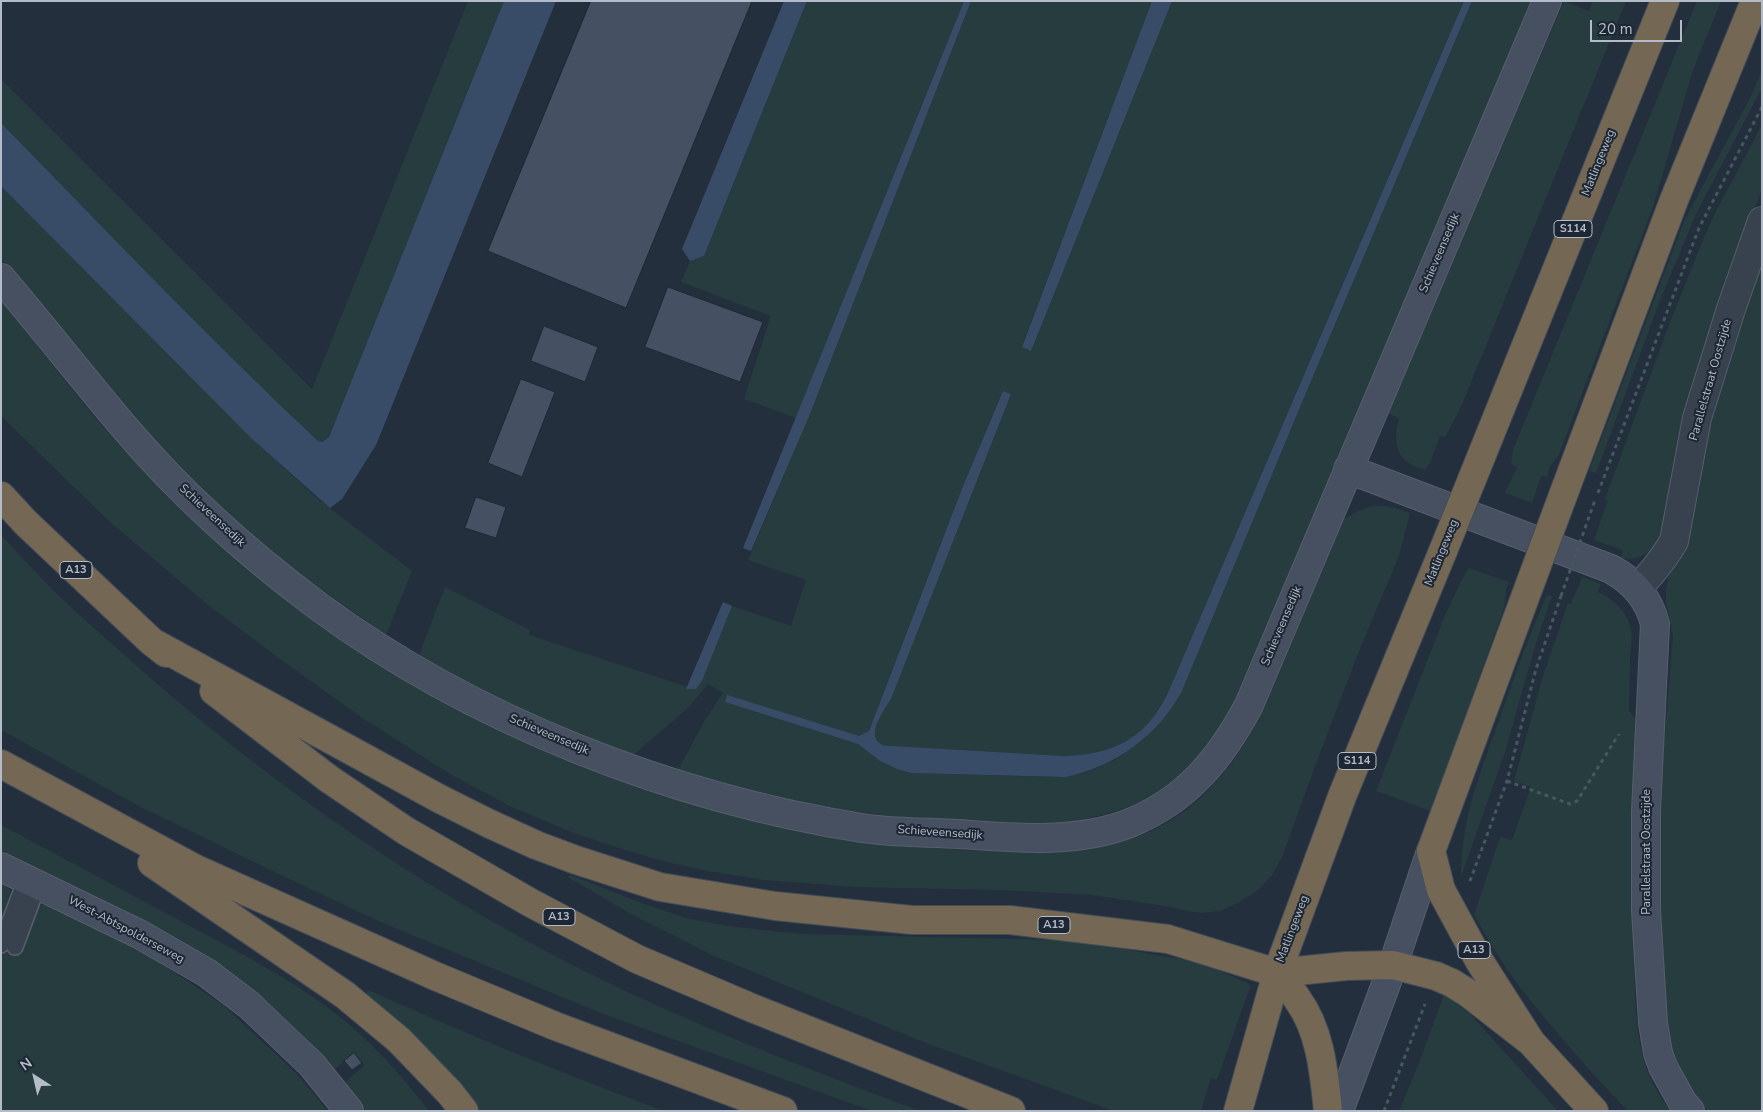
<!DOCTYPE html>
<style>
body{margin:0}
#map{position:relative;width:1763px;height:1112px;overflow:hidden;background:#242f3e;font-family:"Nunito Sans",sans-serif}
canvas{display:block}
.frame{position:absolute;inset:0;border:2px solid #b4bcc9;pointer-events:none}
.north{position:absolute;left:10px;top:1052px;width:50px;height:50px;-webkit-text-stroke:4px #1d2633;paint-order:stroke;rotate:325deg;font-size:14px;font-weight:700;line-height:20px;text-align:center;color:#b4bcc9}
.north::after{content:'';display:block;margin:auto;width:18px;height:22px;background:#b4bcc9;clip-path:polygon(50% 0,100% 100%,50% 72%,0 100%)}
.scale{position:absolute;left:1590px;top:20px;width:92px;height:22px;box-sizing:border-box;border:2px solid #b4bcc9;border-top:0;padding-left:6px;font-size:15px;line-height:18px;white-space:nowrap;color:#b4bcc9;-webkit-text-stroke:4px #1d2633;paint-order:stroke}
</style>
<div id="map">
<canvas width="1763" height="1112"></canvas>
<div class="frame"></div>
<div class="north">N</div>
<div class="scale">20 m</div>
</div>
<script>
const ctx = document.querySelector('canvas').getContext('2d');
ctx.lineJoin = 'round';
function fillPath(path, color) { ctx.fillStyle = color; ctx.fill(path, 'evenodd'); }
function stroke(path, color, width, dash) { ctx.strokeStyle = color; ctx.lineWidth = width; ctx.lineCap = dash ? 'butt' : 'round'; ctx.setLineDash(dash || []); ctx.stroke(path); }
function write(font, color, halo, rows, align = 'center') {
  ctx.font = font + ' "Nunito Sans",sans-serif'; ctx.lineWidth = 4; ctx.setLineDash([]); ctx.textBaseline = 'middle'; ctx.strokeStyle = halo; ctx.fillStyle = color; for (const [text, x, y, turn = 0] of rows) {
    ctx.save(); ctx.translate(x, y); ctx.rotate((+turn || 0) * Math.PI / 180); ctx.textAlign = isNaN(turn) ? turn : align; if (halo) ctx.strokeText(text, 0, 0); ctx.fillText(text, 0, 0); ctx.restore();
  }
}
const green = new Path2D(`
 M468 1H504L329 437 321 442 318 441C209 339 106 230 1 123V79L312 389Z
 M807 1H964L796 418 744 399 771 316 681 282 690 261 704 256Z
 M971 1H1152L1022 346 1031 351 1172 1H1464L1167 695C1144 740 1113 754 1064 756L893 746C890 746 884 746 881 744 865 735 885 709 891 699L1011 394 1003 391 963 486 869 731 859 736 811 722 725 702 858 744 880 761 911 773 1054 777H1066L1084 773 1111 762 1128 751 1144 739 1182 691 1303 400 1472 1H1536L1435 237 1235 700C1217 736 1194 769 1159 792 1132 810 1084 821 1051 824 1030 826 1008 824 987 823 934 821 881 816 829 807 814 805 799 801 784 797 750 790 715 781 681 772L678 770 705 720 723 693 708 684 688 708 632 756C558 727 486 696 419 655L445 587 530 630 529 635 694 689 702 681 732 606 791 626 806 580 748 560 808 419Z
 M1564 1 1589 11 1593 1H1626L1461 407 1445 437 1440 436 1430 463 1425 470C1420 468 1415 467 1410 464 1394 455 1394 434 1399 419L1388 413Z
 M1697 1H1721L1693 70 1653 207 1559 454 1550 467 1547 477 1541 476 1532 503 1505 493 1517 467 1511 464 1513 450Z
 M1762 71V88L1696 214 1661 298 1596 473 1589 471 1685 219 1748 102Z
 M1762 125V188L1742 246 1662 534C1655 551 1639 562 1621 558L1623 550 1594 540 1608 500 1605 499 1670 322 1705 235 1716 211Z
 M1 186 252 439 318 499 412 571 386 635 290 567 224 510 156 441 1 259Z
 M1762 253V1111H1708L1694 1097 1681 1080 1668 1043 1660 928V831L1663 756 1673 636 1666 603V591L1668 578 1683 548 1702 459 1727 362Z
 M1 298C41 350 81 404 126 452 164 492 205 531 247 567 263 580 278 594 294 606 487 751 723 836 963 850 1026 853 1092 857 1151 831 1205 806 1241 757 1266 704L1344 518C1352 516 1358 510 1366 508 1380 503 1396 508 1410 513L1399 556 1361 646 1320 753 1282 857 1272 875 1259 889 1238 903 1220 911 1199 913 1165 906 1093 895 1000 890 855 887 765 880 707 871 659 860 606 844 571 832 510 806 450 774 361 717 280 659 208 605 110 522 1 416Z
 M1 535C19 554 36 573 54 591 72 609 92 626 111 643 231 752 362 848 502 927 635 1003 778 1058 920 1111H872L601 1013 376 920 260 865 133 803 1 730Z
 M1469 568 1509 582 1506 590 1504 608 1431 811 1376 791 1446 613 1460 583Z
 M1582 577 1601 584 1598 592C1613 598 1628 613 1631 629 1633 639 1630 650 1630 660 1630 677 1629 694 1629 711L1636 719C1633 792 1633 866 1635 939 1635 978 1633 1019 1643 1057 1648 1076 1658 1096 1671 1111H1628C1590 1071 1553 1030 1519 986 1502 963 1488 939 1474 915L1500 837 1512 840 1531 787 1514 781 1544 673 1568 603 1571 604Z
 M1547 595 1552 596 1536 643 1505 752 1461 877C1461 816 1482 768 1502 712 1516 672 1530 633 1547 595Z
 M1 825C64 858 126 892 188 925 244 955 305 986 352 1027 381 1052 406 1081 429 1111H366L345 1082 364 1066 354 1053 335 1069 286 1019 259 996 215 963 164 933 1 851Z
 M570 875 639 902 689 919 736 927 802 934 1056 940 1108 946 1184 960 1218 970 1249 984 1250 987 1217 1080 1211 1078 1201 1111H1114L926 1043 712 955 631 914 568 877Z
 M1 884 9 888 12 893 9 904 35 908 45 904 115 938 156 960 223 1005 296 1073 328 1111H1Z
 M368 990C466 1034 564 1074 664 1111H477L365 996Z
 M1444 995 1470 1014 1558 1111H1399L1417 1068Z`);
const water = new Path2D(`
 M504 1H556L376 445 342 499 330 508 252 439 1 186V123C106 230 209 339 318 441L322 442 329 437Z
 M784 1H807L704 256 690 261 682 249Z
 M964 1H971L808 419 751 551 743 548Z
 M1152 1H1172L1031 351 1022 347Z
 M1464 1H1472L1303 400 1182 691C1157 736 1117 766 1066 777L911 773 897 769 880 761 858 744 725 702 727 695 859 736 869 731 963 486 1003 391 1011 394 891 699C885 709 865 735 881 744 884 746 890 746 893 746L1064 756C1113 754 1144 740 1167 695Z
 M723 602 732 606 702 681 696 689H686Z`);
const building = new Path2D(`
 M591 1H752L626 308 488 251Z
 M668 287 763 322 740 382 645 347Z
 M544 326 598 347 585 382 531 361Z
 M521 379 555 392 522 477 488 463Z
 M476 497 506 507 496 538 465 528Z
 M354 1053 362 1063 352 1070 344 1061Z`);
const path = new Path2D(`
 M1598 493 1699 228 1762 107
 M1507 781 1570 804 1577 801 1619 734
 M1470 881 1507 781 1536 669 1561 596
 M1384 1111 1425 1004`);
const lane = new Path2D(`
 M1 945 26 879
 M15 947 38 885`);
const street = new Path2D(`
 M1637 589C1651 574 1664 559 1674 541L1697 418 1731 309 1762 221`);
const secondary = new Path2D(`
 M1 278C43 327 83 379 125 428 182 495 248 554 318 606 472 720 672 798 862 828 893 833 927 832 959 834 1014 838 1077 844 1130 823 1187 800 1221 758 1249 705L1547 1
 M1348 469 1611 569C1633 581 1649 599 1655 624L1646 811V910L1653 1023 1658 1053 1663 1067 1683 1103 1690 1111
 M1 867 141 935 207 973 249 1005 312 1065 349 1111
 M1339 1111 1393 965 1431 851`);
const highway = new Path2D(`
 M1481 457 1665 1
 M1565 490 1674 200 1755 1
 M1 496 26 523 152 642 166 653
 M1530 584 1431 851 1441 890 1480 962 1531 1042 1594 1111
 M152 642 440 799 490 824 536 845 576 860 660 887 775 906 912 920H1010L1168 939 1277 973 1346 966 1393 965 1436 976 1452 983 1468 993 1531 1042
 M214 691 329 779 406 831 531 903 637 959 752 1008 1011 1111
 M1 764 196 869 435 976 555 1026 783 1111
 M152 863 345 995 399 1040 450 1093 464 1111
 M1277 973C1284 982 1292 990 1298 1000 1321 1032 1324 1074 1328 1111
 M1238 1111 1277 973 1343 794 1443 551`);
const pathBridge = new Path2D(`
 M1561 596 1595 500`);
const highwayBridge = new Path2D(`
 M1443 551 1481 457
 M1530 584 1565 490`);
const shields = [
 [1573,229,38],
 [76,570,32],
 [1357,761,38],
 [559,917,32],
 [1054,925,32],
 [1474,950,32]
];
const shieldNames = [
 ["S114",1573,229],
 ["A13",76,570],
 ["S114",1357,761],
 ["A13",559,917],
 ["A13",1054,925],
 ["A13",1474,950]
];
const streetNames = [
 ["Matlingeweg",1599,163,-68],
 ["Schieveensedijk",1440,253,-67],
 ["Parallelstraat Oostzijde",1711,380,-74],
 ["Schieveensedijk",212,516,43],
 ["Matlingeweg",1442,553,-68],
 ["Schieveensedijk",1282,626,-67],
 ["Schieveensedijk",549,735,23],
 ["Schieveensedijk",940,833,4],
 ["Parallelstraat Oostzijde",1647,852,-90],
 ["Matlingeweg",1293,929,-69],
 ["West-Abtspolderseweg",126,930,28]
];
fillPath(green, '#263c3f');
fillPath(water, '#394c67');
fillPath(building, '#455162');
stroke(building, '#1f2835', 1);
stroke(lane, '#565f6c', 18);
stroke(street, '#565f6c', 30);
stroke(secondary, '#565f6c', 30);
stroke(highway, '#434c59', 30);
stroke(path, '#44595c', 3, [4, 4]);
stroke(lane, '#38414e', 15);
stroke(street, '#38414e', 28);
stroke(secondary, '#465061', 28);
stroke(highway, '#746855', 28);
stroke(highwayBridge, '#434c59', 30, []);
stroke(pathBridge, '#44595c', 3, [4, 4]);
stroke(highwayBridge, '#746855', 28);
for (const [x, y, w] of shields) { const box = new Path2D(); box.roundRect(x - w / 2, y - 8.5, w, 17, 4); ctx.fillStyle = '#1d2633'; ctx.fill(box); stroke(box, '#b4bcc9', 1); }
write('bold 11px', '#b4bcc9', null, shieldNames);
write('12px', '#b4bcc9', '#1d2633', streetNames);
</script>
